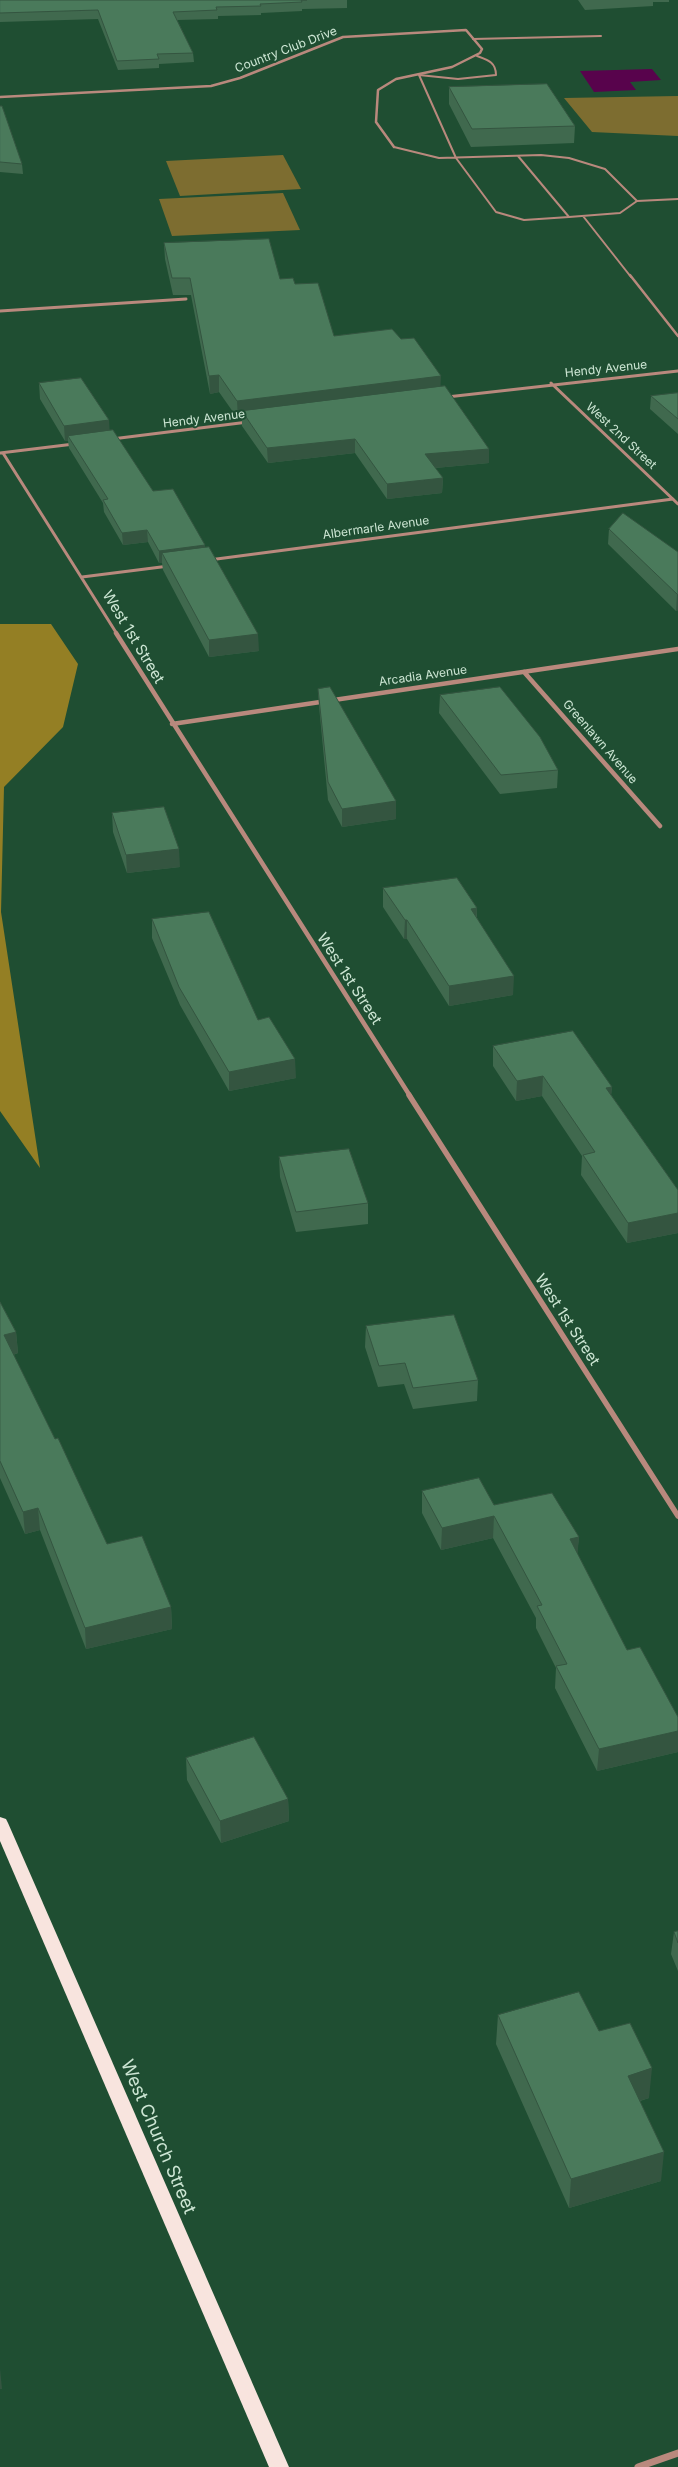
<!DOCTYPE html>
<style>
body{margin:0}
canvas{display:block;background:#1f4e32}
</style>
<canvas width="678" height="2467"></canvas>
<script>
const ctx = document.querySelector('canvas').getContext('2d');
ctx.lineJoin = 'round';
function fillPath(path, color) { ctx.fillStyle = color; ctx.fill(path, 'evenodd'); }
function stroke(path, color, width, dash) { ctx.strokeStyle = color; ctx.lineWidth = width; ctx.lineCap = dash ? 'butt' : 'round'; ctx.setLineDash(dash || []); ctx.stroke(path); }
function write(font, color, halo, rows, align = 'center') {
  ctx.font = font + ' Inter,sans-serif'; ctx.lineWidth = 4; ctx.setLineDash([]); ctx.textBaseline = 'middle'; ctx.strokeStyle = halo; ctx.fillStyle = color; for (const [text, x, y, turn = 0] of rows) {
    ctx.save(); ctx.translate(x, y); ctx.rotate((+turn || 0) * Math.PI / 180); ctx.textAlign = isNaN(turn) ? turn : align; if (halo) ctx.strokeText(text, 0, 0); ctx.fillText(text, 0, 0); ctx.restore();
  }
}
const green = new Path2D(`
 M678 96V136L592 132 564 98Z
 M283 155 301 189 180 196 166 161Z
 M283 193 300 230 172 236 159 199Z`);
const forest = new Path2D(`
 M0 624H51L78 664 63 727 4 787 1 912 40 1168 0 1111Z`);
const water = new Path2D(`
 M652 69 661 80 630 82 636 90 594 92 580 71Z`);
const serviceFar1 = new Path2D(`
 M473 39 601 36
 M477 56C488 60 496 62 496 75L458 79 419 75 456 158 496 212 524 220 569 217 620 213 637 201
 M394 147 439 158 541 155 569 158 605 169 637 201 678 199
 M518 156 569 217
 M583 216 631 277`);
const service = new Path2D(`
 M630 275 678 336`);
const minorFar4 = new Path2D(`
 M0 97 211 86 240 78 343 37 466 30 482 49 480 53 452 67 396 79 378 90 376 122 394 147`);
const minorFar3 = new Path2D(`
 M0 311 186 299
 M551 383 678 504
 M447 397 678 371
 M112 439 248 422
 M0 453 74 444
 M3 453 117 634
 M209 560 673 499
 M82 577 169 566`);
const minorFar2 = new Path2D(`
 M116 633 410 1096
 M524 672 660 826
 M172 724 678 649`);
const minorFar1 = new Path2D(`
 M409 1095 678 1516`);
const minor = new Path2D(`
 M638 2467 678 2453`);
const primary = new Path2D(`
 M0 1817 6 1819 8 1823 289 2467H269L0 1841Z`);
const wall = new Path2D(`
 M0 0H347V8L302 9V11L261 13V15L218 16V19L177 20 193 53 194 62 159 64V68L118 70 98 19 0 22Z
 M578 0H669V2H653V6L585 10Z
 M449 87 575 126 574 143 471 147 449 104Z
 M0 106 22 164 23 174 0 172Z
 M164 243 280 279 295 284 334 336 440 386 489 463 435 468 443 478 442 493 387 499 355 453 268 463 242 426V419H238L219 392 210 394 191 295H173L165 259Z
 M39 383 110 431 153 491 205 545V547L259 651 209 657 163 570 162 563H159L148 542 123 545 104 512 103 503 69 448 68 441H65L40 399Z
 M678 393V434L650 409 651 396Z
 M609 529 678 552V610L676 611 608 544Z
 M318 689 396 819 342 827 328 800 319 706Z
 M440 695 558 770 557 788 500 794 439 713Z
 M112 813 180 867 127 873 113 832Z
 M383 888 477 908V918L513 995 449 1006 407 939H404L383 907Z
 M152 919 258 1020 296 1078 229 1091 180 1005 152 938Z
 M493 1046 612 1087 611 1095 678 1190V1233L627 1243 581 1175 582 1156 542 1096 516 1101 493 1066Z
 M279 1157 368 1203V1224L296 1232 280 1177Z
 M0 1302 16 1332 18 1353 13 1355 107 1544 171 1607 172 1629 86 1649 40 1530 25 1534 0 1478Z
 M366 1326 478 1380 477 1401 413 1409 404 1384 378 1387 365 1347Z
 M422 1491 494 1505 579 1537 577 1554 627 1650 678 1717V1752L597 1771 555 1688 556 1668 536 1628V1618L493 1538 441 1550 422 1513Z
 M186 1758 288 1799 289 1821 221 1843 187 1780Z
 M678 1931V1971L671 1954 674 1932Z
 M498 2015 599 2031 649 2098 640 2101 661 2181 569 2208 496 2044Z`);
const shadedWall = new Path2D(`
 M219 375V392L210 394 209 376Z
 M441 376 440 394 242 411V419H238L237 401Z
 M109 420 110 436H68V441H65L64 426Z
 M355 439V453L268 463 267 448Z
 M489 449V463L424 469 425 454Z
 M443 478 442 493 387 499V484Z
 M147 530 148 542 123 545 122 533Z
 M205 545V557L162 553V563H159V551Z
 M677 595H678V610L676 611Z
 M258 634 259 651 209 657V640Z
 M396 801V819L342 827V809Z
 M179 849 180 867 127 873 126 855Z
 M477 908 476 928 471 909Z
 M405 920H407V939H404Z
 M514 976 513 995 449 1006V986Z
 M295 1059 296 1078 229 1091V1072Z
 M543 1076 542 1096 516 1101 517 1081Z
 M612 1087 610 1107 606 1088Z
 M678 1213V1233L627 1243 628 1223Z
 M16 1332 18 1353 6 1357 4 1335Z
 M38 1508 40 1530 25 1534 23 1512Z
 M494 1516 493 1538 441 1550 442 1528Z
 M579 1537 577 1559 570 1539Z
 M171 1607 172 1629 86 1649 85 1628Z
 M678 1731V1752L597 1771 599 1749Z
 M288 1799 289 1821 221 1843 220 1821Z
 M652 2068 649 2098 625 2105 628 2076Z
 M664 2152 661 2181 569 2208 571 2179Z
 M0 2369 2 2389H0Z`);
const building = new Path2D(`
 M0 0H307H301L302 2 260 4 261 6 216 7 217 10 173 12 193 53 157 54 159 59 117 61 98 10 0 13Z
 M547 84 575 126 472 129 449 87Z
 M0 106H2L22 164 0 162Z
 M269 239 280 279 293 278 295 284 318 283 334 336 392 329 401 339 414 338 441 376 237 401 219 375 209 376 190 278H172L164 243Z
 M81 378 109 420 64 426 39 383Z
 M445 386 489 449 425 454 443 478 387 484 355 439 267 448 242 411Z
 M678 393V419L651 396Z
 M113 430 153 491 173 489 205 545 159 551 147 530 122 533 103 500 108 499 68 436Z
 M623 513 678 552V595L609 529Z
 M209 547 258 634 209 640 162 553Z
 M330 687 396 801 342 809 328 782 318 689Z
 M500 687 540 737 558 770 501 775 440 695Z
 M164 807 179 849 126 855 112 813Z
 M457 878 477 908 471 909 514 976 449 986 407 920H405L383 888Z
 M209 912 258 1020 269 1017 295 1059 229 1072 179 987 152 919Z
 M573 1031 612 1087 606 1088 678 1190V1213L628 1223 583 1155 595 1152 543 1076 517 1081 493 1046Z
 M349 1149 368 1203 296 1212 279 1157Z
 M0 1302 16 1332 4 1335 55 1439 58 1438 107 1544 142 1536 171 1607 85 1628 38 1508 23 1512 0 1461Z
 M454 1315 478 1380 413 1388 405 1363 379 1366 366 1326Z
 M479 1478 494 1505 552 1493 579 1537 570 1539 627 1650 640 1647 678 1717V1731L599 1749 556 1666 567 1664 537 1606 542 1605 494 1516 442 1528 422 1491Z
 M254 1737 288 1799 220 1821 186 1758Z
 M678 1931V1943L674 1932Z
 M579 1992 599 2031 630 2023 652 2068 628 2076 664 2152 571 2179 498 2015Z`);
const farStreetnames = [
 ["Country Club Drive",286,50,-21],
 ["Hendy Avenue",606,369,-6],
 ["Hendy Avenue",204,419,-7],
 ["West 2nd Street",621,436,43],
 ["Albermarle Avenue",376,528,-8],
 ["Arcadia Avenue",423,676,-8],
 ["Greenlawn Avenue",600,742,49]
];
const streetNames = [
 ["West 1st Street",133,637,59],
 ["West 1st Street",349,979,57],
 ["West 1st Street",567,1320,57]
];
const nearStreetnames = [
 ["West Church Street",158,2137,67]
];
fillPath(green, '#7d6d30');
fillPath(forest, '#947f24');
fillPath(water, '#58034c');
stroke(serviceFar1, '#b9897d', 2);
stroke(service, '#b9897d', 2.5);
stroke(minorFar4, '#b9897d', 2.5);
stroke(minorFar3, '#b9897d', 3);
stroke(minorFar2, '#b9897d', 4.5);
stroke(minorFar1, '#b9897d', 5.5);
stroke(minor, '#b9897d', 7);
fillPath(primary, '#f8e4de');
fillPath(wall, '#40694e');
fillPath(shadedWall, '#345540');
fillPath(building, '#4a7a5b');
stroke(building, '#345540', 1);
write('12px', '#cde6d4', '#1f4e32', farStreetnames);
write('15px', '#cde6d4', '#1f4e32', streetNames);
write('18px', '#cde6d4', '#1f4e32', nearStreetnames);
</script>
